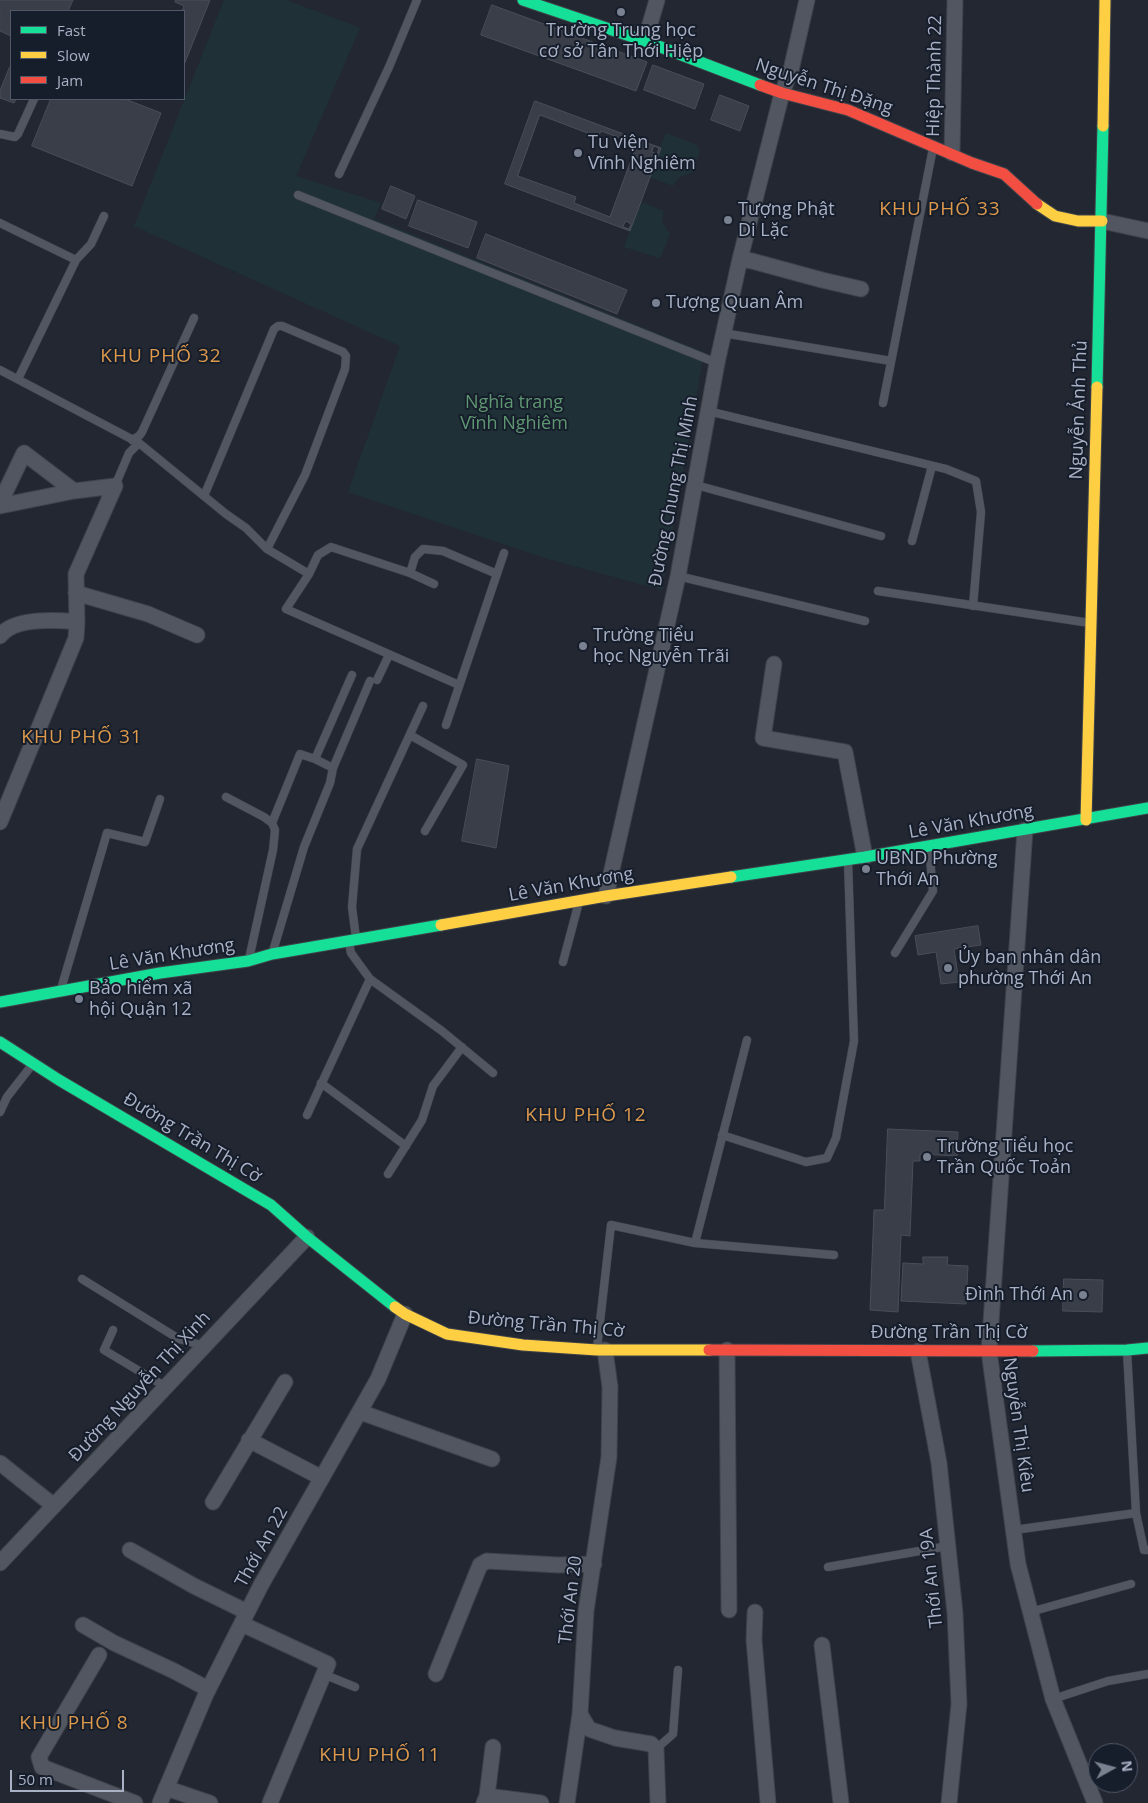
<!DOCTYPE html>
<meta charset="utf-8">
<style>
body{margin:0}
#map{position:relative;width:1148px;height:1803px;overflow:hidden;background:#222731;font-family:"Open Sans",sans-serif}
canvas{display:block}
.legend{position:absolute;left:10px;top:10px;width:175px;height:90px;box-sizing:border-box;background:#161d2b;border:1px solid #515869;margin:0;padding:6px 9px;list-style:none;font-size:15px;color:#a9b1c5}
.legend li{display:flex;align-items:center;gap:10px;height:25px}
.legend b{width:25px;border:1px solid #515869}
.north{position:absolute;left:1088px;top:1743px;width:50px;height:50px;box-sizing:border-box;background:#161d2b;border:1px solid #515869;border-radius:50%;rotate:83deg;font-size:14px;font-weight:700;line-height:20px;text-align:center;color:#a9b1c5}
.north::after{content:'';display:block;margin:auto;width:18px;height:22px;background:#7a8191;clip-path:polygon(50% 0,100% 100%,50% 72%,0 100%)}
.scale{position:absolute;left:10px;top:1770px;width:114px;height:22px;box-sizing:border-box;border:2px solid #a9b1c5;border-top:0;padding-left:6px;font-size:15px;line-height:18px;white-space:nowrap;color:#a9b1c5;-webkit-text-stroke:4px #161d2b;paint-order:stroke}
</style>
<div id="map">
<canvas width="1148" height="1803"></canvas>
<ul class="legend">
<li><b style="height:6px;background:#16e098"></b>Fast</li>
<li><b style="height:6px;background:#ffcf43"></b>Slow</li>
<li><b style="height:6px;background:#f24e42"></b>Jam</li>
</ul>
<div class="north">N</div>
<div class="scale">50 m</div>
</div>
<script>
const ctx = document.querySelector('canvas').getContext('2d');
ctx.lineJoin = 'round';
function fillPath(path, color) { ctx.fillStyle = color; ctx.fill(path, 'evenodd'); }
function stroke(path, color, width, dash) { ctx.strokeStyle = color; ctx.lineWidth = width; ctx.lineCap = dash ? 'butt' : 'round'; ctx.setLineDash(dash || []); ctx.stroke(path); }
function write(font, color, halo, rows, align = 'center') {
  ctx.font = font + ' "Open Sans",sans-serif'; ctx.lineWidth = 4; ctx.setLineDash([]); ctx.textBaseline = 'middle'; ctx.strokeStyle = halo; ctx.fillStyle = color; for (const [text, x, y, turn = 0] of rows) {
    ctx.save(); ctx.translate(x, y); ctx.rotate((+turn || 0) * Math.PI / 180); ctx.textAlign = isNaN(turn) ? turn : align; if (halo) ctx.strokeText(text, 0, 0); ctx.fillText(text, 0, 0); ctx.restore();
  }
}
const green = new Path2D(`
 M224 0H287L360 28 296 176 381 203 374 219 704 352 662 590 548 559 348 492 400 346 134 226Z
 M666 133 697 145 700 151 692 173 679 177 673 186 650 177Z
 M641 202 664 211 662 222 670 234 661 256 659 258 624 247Z`);
const building = new Path2D(`
 M0 0H73L68 11H11V36L0 31Z
 M176 0H210L184 65V11H182L184 6 175 2Z
 M492 5 647 62 636 91 481 35Z
 M653 65 704 84 695 109 644 90Z
 M10 67H11V99H16L14 103 0 98V91Z
 M720 95 749 106 740 131 711 120Z
 M51 99H125L161 113 132 186 32 146Z
 M535 101 661 148 630 231 505 184Z
 M540 115 598 137 601 131 637 144 610 217 574 203 576 197 518 176Z
 M654 146 659 148 657 154 652 152Z
 M391 186 415 196 406 219 382 209Z
 M418 200 477 222 468 248 409 226Z
 M626 221 631 224 629 229 623 227Z
 M486 234 627 290 617 314 477 258Z
 M477 759 509 766 496 848 462 841Z
 M978 926 981 945 954 949 959 982 941 984 936 952 918 955 915 936Z
 M888 1129 958 1132 957 1156 920 1154V1161H913L910 1236 901 1235 898 1312 870 1310 874 1210H884Z
 M923 1257H948L947 1265 968 1266 966 1304 901 1301 903 1263 923 1264Z
 M1064 1279 1103 1280 1102 1312 1063 1311Z`);
const lane = new Path2D(`
 M0 134 15 137 18 134 34 99
 M339 174 389 67 417 0
 M298 195 717 363
 M0 223 76 260 18 379
 M76 260 91 244 104 216
 M723 333 891 361
 M0 370 139 443 226 514 246 528 267 549 309 574
 M883 403 933 148
 M708 411 946 469 976 481 981 512 973 606
 M132 440 139 436 142 432 194 318
 M696 485 881 536
 M115 486 129 453 139 443
 M204 496 274 329 278 326H282L343 352 346 356 345 369 305 475 267 549
 M912 541 932 466
 M410 573 415 557 423 549 443 551 497 574
 M678 576 865 621
 M434 584 410 573 331 547 318 555 309 574 286 609 459 685
 M878 591 1090 623
 M377 680 389 655
 M446 725 504 553
 M410 735 463 765 425 831
 M333 768 370 681
 M226 797 264 817 272 823 275 830 273 850 249 959
 M272 823 300 754 315 759 352 675
 M356 938 352 907 357 849 423 706
 M349 943 351 953 370 979 442 1031 493 1073
 M273 951 304 847 330 783 333 768 315 759
 M895 953 933 891 929 848
 M563 962 579 902
 M61 989 107 833 145 842 160 799
 M321 1083 406 1146
 M0 1112 7 1097 32 1065
 M307 1115 370 979
 M722 1135 806 1162 827 1158 836 1138 854 1041 848 861
 M388 1174 422 1120 433 1086 462 1047
 M695 1243 834 1255
 M82 1279 179 1339 205 1346
 M113 1330 104 1350 166 1387
 M597 1348 611 1225 695 1243 747 1040
 M1136 1513 1144 1550H1148
 M1014 1530 1136 1513 1127 1351
 M828 1567 948 1546
 M1030 1612 1131 1584
 M323 1674 355 1687
 M1053 1699 1108 1681 1148 1674
 M656 1749 673 1734 678 1670`);
const street = new Path2D(`
 M645 41 657 0
 M952 153 955 0
 M1102 221 1148 231
 M740 259 752 261 822 280 861 289
 M0 503 24 453 74 491
 M0 506 74 491 115 486
 M76 593 148 614 197 635
 M0 636C14 617 57 620 77 622
 M774 664 763 738 845 752 865 857
 M0 822 76 638 77 622 76 574 115 486
 M1025 830 989 1351 1018 1564 1053 1699 1095 1803
 M606 896 678 576 717 363 740 259 782 93 791 70 807 0
 M605 1350 610 1387 609 1457 586 1611 580 1714 589 1729 615 1738 651 1744 656 1749 658 1803
 M727 1350 729 1610
 M918 1351 939 1463 955 1613 959 1704 949 1803
 M360 1412 492 1459
 M249 1440 322 1478
 M0 1463 54 1506
 M213 1502 285 1382
 M130 1550 194 1586 247 1612
 M0 1563 307 1237
 M755 1612 754 1640 768 1803
 M242 1624 328 1664 270 1803
 M83 1625 114 1643 174 1671 208 1689
 M822 1645 841 1803
 M99 1655 39 1757 42 1767 135 1803
 M436 1674 480 1565 487 1561 558 1565 594 1564
 M166 1788 210 1803
 M487 1796 493 1747
 M160 1803 206 1694 261 1585 378 1379 405 1314
 M484 1803 487 1796 541 1803
 M567 1803 580 1714`);
const fast = new Path2D(`
 M523 0 645 41 760 85
 M1097 387 1103 126
 M731 877 865 857 1148 808
 M0 1002 160 973 248 961 272 954 441 925
 M0 1042 59 1080 271 1205 307 1237 395 1307
 M1033 1351 1127 1350 1148 1348`);
const slow = new Path2D(`
 M1103 126 1105 0
 M1037 204 1055 216 1078 221H1102
 M1086 820 1097 387
 M441 925 606 896 731 877
 M395 1307 405 1314 447 1334 523 1345 597 1350H709`);
const jam = new Path2D(`
 M760 85 782 93 848 110 972 163 1004 174 1037 204
 M709 1350 1033 1351`);
const markers = [
 [621,12,5,"#7a8191"],
 [578,153,5,"#7a8191"],
 [728,220,5,"#7a8191"],
 [656,303,5,"#7a8191"],
 [583,646,5,"#7a8191"],
 [866,869,5,"#7a8191"],
 [948,968,5,"#7a8191"],
 [79,999,5,"#7a8191"],
 [927,1157,5,"#7a8191"],
 [1083,1295,5,"#7a8191"]
];
const poiNames = [
 ["Trường Trung học",621,31,"center"],
 ["cơ sở Tân Thới Hiệp",621,52,"center"],
 ["Tu viện",588,143],
 ["Vĩnh Nghiêm",588,164],
 ["Tượng Phật",738,210],
 ["Di Lặc",738,231],
 ["Tượng Quan Âm",666,303],
 ["Trường Tiểu",593,636],
 ["học Nguyễn Trãi",593,657],
 ["UBND Phường",876,859],
 ["Thới An",876,880],
 ["Ủy ban nhân dân",958,958],
 ["phường Thới An",958,979],
 ["Bảo hiểm xã",89,989],
 ["hội Quận 12",89,1010],
 ["Trường Tiểu học",937,1147],
 ["Trần Quốc Toản",937,1168],
 ["Đình Thới An",1073,1295,"right"]
];
const streetNames = [
 ["Hiệp Thành 22",935,76,-89],
 ["Nguyễn Thị Đặng",824,87,18],
 ["Nguyễn Ảnh Thủ",1079,410,-88],
 ["Đường Chung Thị Minh",674,491,-79],
 ["Lê Văn Khương",971,822,-10],
 ["Lê Văn Khương",571,885,-10],
 ["Lê Văn Khương",172,955,-9],
 ["Đường Trần Thị Cờ",192,1138,31],
 ["Đường Trần Thị Cờ",546,1325,5],
 ["Đường Trần Thị Cờ",949,1333],
 ["Đường Nguyễn Thị Xinh",140,1387,-47],
 ["Nguyễn Thị Kiêu",1018,1425,82],
 ["Thới An 22",262,1547,-61],
 ["Thới An 19A",932,1578,-96],
 ["Thới An 20",571,1600,-83]
];
const parkNames = [
 ["Nghĩa trang",514,403],
 ["Vĩnh Nghiêm",514,424]
];
const neighbourhoodNames = [
 ["KHU PHỐ 33",940,210],
 ["KHU PHỐ 32",161,357],
 ["KHU PHỐ 31",82,738],
 ["KHU PHỐ 12",586,1116],
 ["KHU PHỐ 8",74,1724],
 ["KHU PHỐ 11",380,1756]
];
fillPath(green, '#1f3137');
fillPath(building, '#3a3e48');
stroke(building, '#494e59', 1);
stroke(lane, '#3e424a', 9);
stroke(street, '#3e424a', 17);
stroke(fast, '#3e424a', 13);
stroke(slow, '#3e424a', 13);
stroke(jam, '#3e424a', 13);
stroke(lane, '#515660', 8);
stroke(street, '#515660', 15);
stroke(fast, '#16e098', 11);
stroke(slow, '#ffcf43', 11);
stroke(jam, '#f24e42', 11);
for (const [x, y, r, color] of markers) { const dot = new Path2D(); dot.arc(x, y, r, 0, 2 * Math.PI); ctx.fillStyle = color; ctx.fill(dot); stroke(dot, '#161d2b', 2); }
write('18px', '#a9b1c5', '#161d2b', poiNames, 'left');
write('18px', '#a9b1c5', '#161d2b', streetNames);
write('18px', '#5f9772', '#161d2b', parkNames);
ctx.letterSpacing = '1px';
write('19px', '#de9a4c', '#161d2b', neighbourhoodNames);
ctx.letterSpacing = '0px';
</script>
